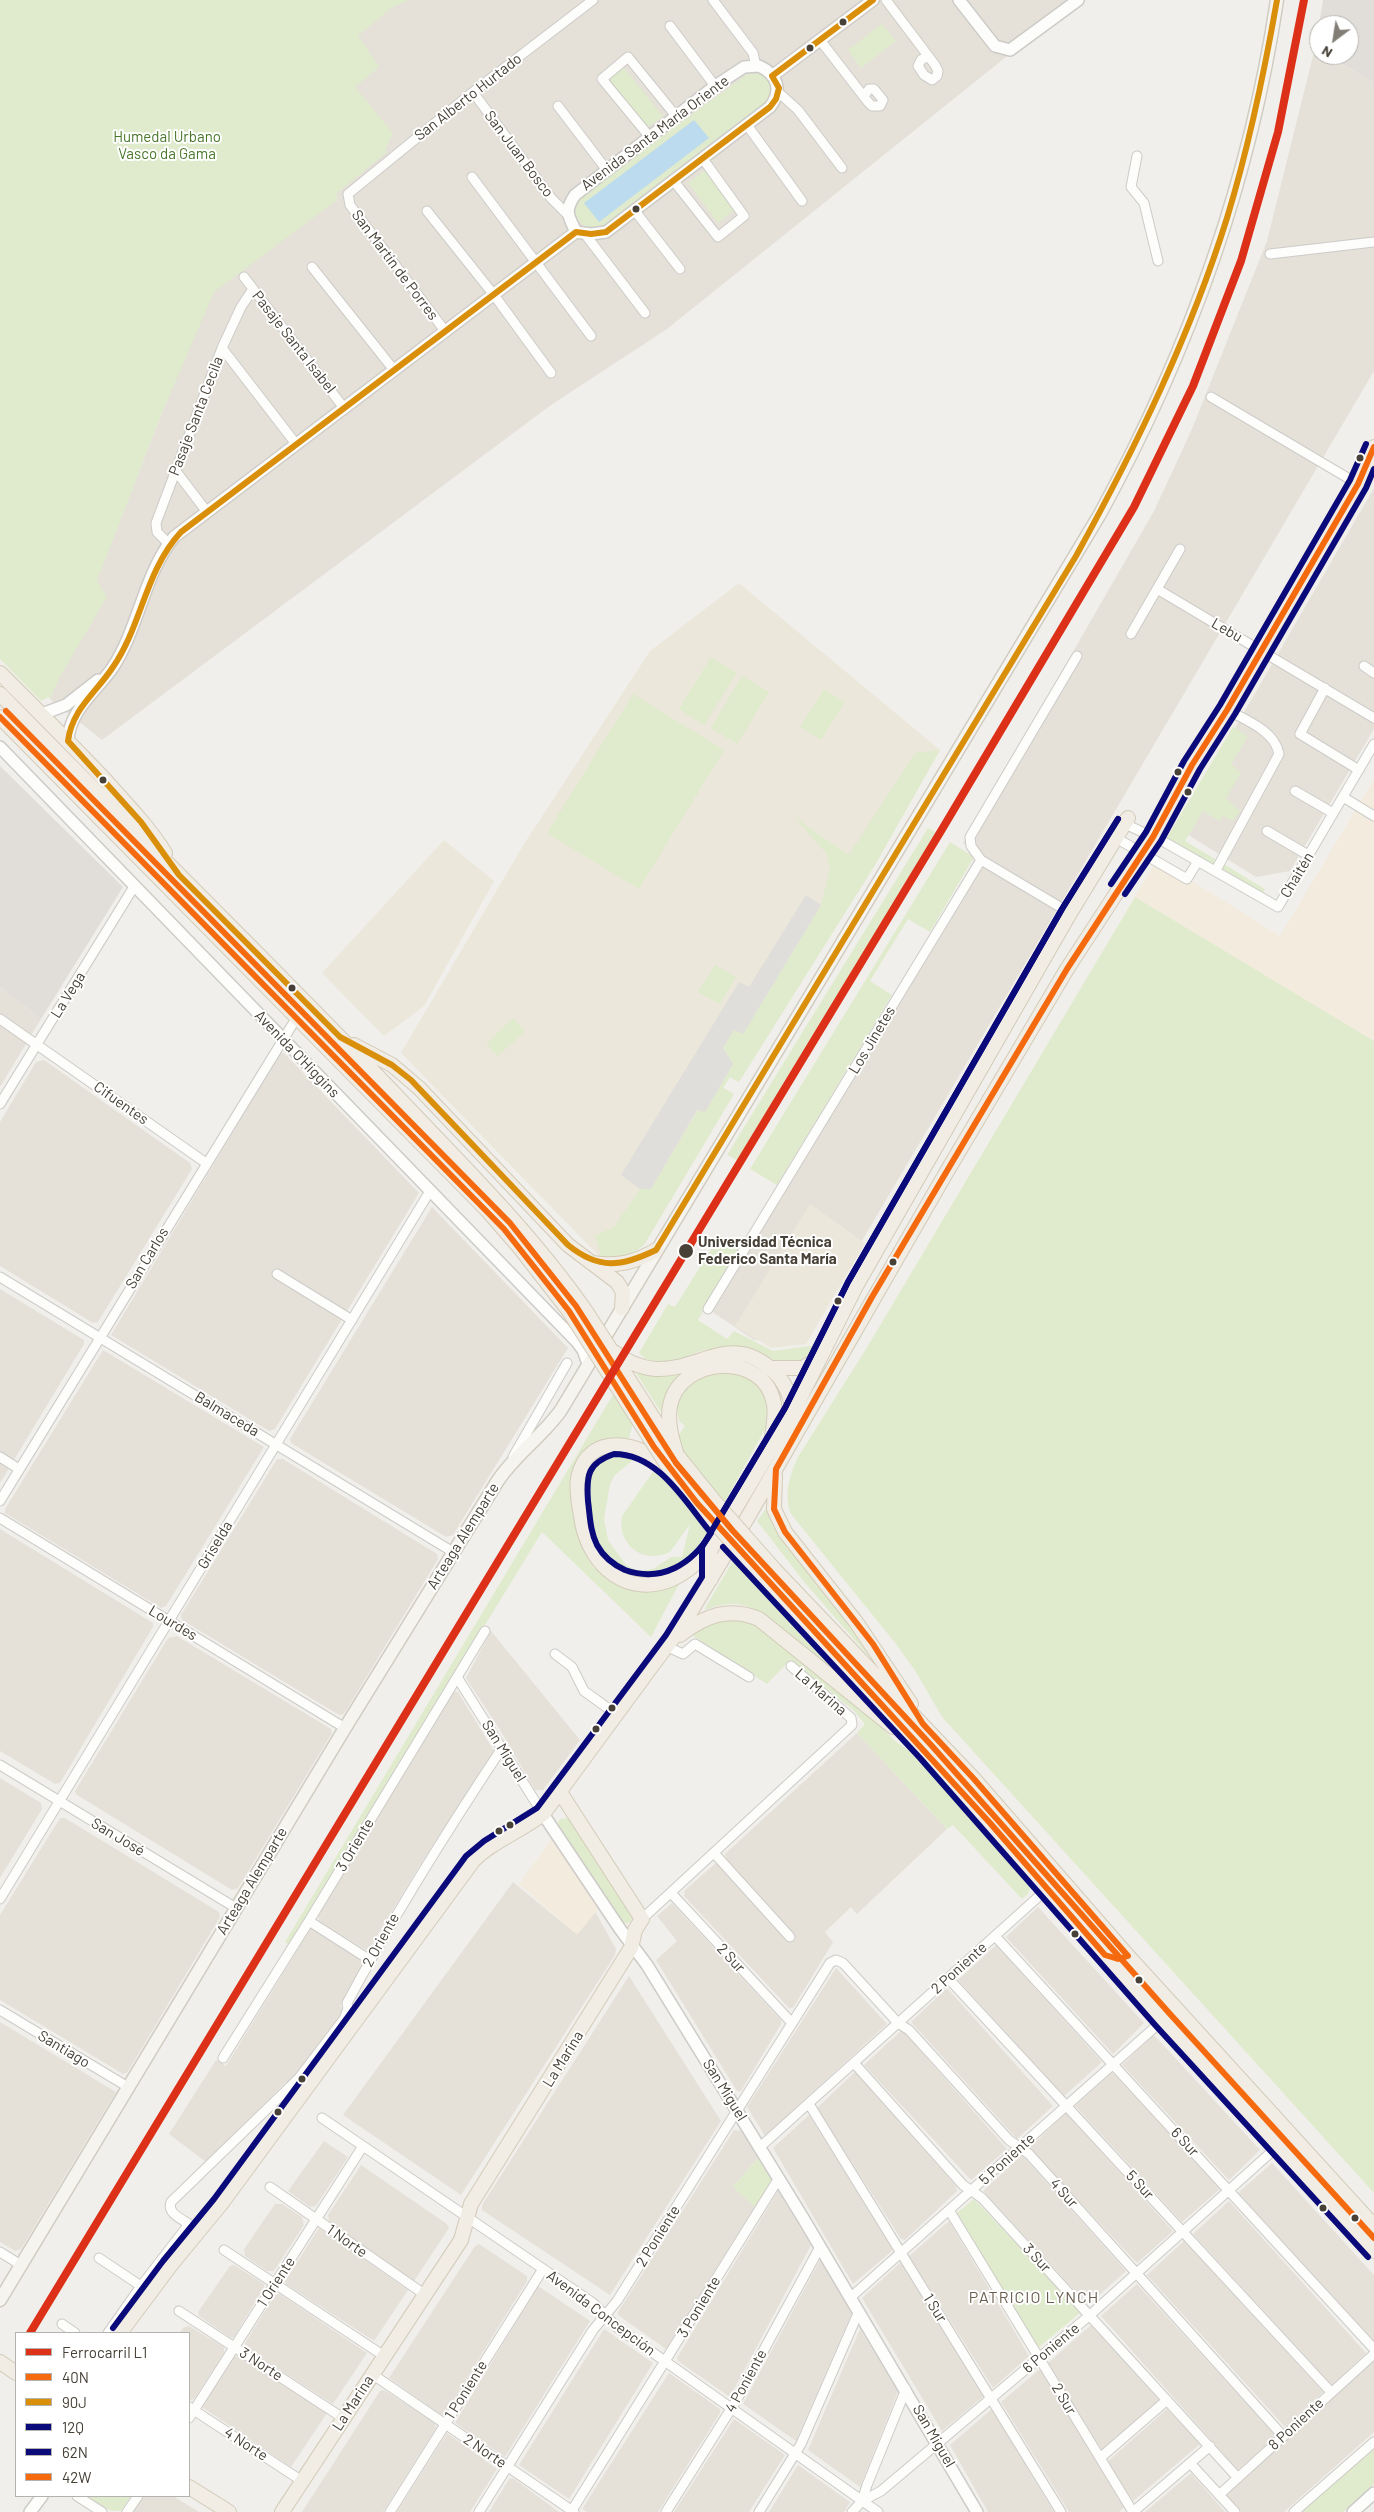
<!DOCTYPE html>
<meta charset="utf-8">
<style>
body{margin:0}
#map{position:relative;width:1374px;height:2512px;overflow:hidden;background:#f1efeb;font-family:Barlow,sans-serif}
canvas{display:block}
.legend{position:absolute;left:15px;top:2332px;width:175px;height:165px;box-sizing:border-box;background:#fff;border:1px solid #b5b3af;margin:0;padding:6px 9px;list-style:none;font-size:15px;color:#474137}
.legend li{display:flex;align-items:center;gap:10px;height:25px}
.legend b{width:25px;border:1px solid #b5b3af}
.north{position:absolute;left:1309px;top:15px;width:50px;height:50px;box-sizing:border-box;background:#fff;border:1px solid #b5b3af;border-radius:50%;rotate:211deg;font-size:14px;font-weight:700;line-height:20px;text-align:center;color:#474137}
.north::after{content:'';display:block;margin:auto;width:18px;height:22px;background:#827e76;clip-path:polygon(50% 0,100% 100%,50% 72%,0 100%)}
</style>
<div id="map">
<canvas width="1374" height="2512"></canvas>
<ul class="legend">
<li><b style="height:6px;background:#dd3018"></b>Ferrocarril L1</li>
<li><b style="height:6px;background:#f56a0f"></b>40N</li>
<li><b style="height:6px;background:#da8f0b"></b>90J</li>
<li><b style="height:6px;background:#0a0a7a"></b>12Q</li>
<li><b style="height:6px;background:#0a0a7a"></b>62N</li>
<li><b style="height:6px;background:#f56a0f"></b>42W</li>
</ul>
<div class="north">N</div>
</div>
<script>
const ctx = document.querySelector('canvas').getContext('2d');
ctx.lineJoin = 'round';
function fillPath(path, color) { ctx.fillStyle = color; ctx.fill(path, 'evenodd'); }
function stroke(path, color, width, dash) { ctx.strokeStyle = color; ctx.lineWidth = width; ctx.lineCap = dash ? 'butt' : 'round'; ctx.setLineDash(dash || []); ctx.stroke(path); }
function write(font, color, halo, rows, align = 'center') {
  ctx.font = font + ' Barlow,sans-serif'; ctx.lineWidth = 4; ctx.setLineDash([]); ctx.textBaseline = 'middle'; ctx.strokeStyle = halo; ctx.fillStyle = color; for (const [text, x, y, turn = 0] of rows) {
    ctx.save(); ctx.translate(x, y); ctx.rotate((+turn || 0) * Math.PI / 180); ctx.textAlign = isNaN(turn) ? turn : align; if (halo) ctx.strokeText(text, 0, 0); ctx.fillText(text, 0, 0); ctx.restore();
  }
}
const residential = new Path2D(`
 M307 0H1077L667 329 551 405 102 740 50 699 207 298Z
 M1315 48 1319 50V55H1327L1374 83V371L813 1324 798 1335 754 1340 711 1311 978 853 963 843 1154 511 1192 429 1267 241Z
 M1374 488V729L1290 871 1256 877 1177 828Z
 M0 987 41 1019 0 1087Z
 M284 1053 419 1193 275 1429 269 1431 111 1335 280 1054Z
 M44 1060 190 1163 192 1169 98 1322 93 1323 0 1266V1122L36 1062Z
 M432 1207 568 1348 453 1535 446 1537 291 1443 290 1439Z
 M0 1289 84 1340V1344L0 1483Z
 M103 1350 264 1447 166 1606 161 1608 5 1513V1509Z
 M277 1459H283L437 1554 438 1559 344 1714 339 1715 182 1620 181 1615Z
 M0 1529 153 1623V1627L60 1783 55 1784 0 1751Z
 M491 1631 580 1740 543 1790H535L502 1733 466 1678Z
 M177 1636 331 1729 332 1733 238 1888 232 1890 77 1795 75 1791 168 1638Z
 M453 1692H458L494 1751 418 1868 368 1951 319 1921 318 1916Z
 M857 1733 947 1829 857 1914 851 1907 825 1932 833 1942 793 2008H789L684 1896 685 1890 716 1863 719 1866 723 1863 726 1860 725 1854Z
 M0 1778 41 1803 42 1809 0 1878Z
 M60 1818H65L219 1912 220 1917 127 2073 123 2074 0 2000V1915Z
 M513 1882 564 1924 587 1897 616 1949 615 1955 461 2195 343 2115Z
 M672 1903 781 2020V2024L741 2091H737L656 1960 677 1941 657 1916Z
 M1038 1907 1144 2023 1113 2054 1006 1937Z
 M311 1928 365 1963 340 2006 346 2013 290 2084 286 2082 206 2162 169 2134 216 2060 226 2066Z
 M996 1945 1102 2062 1064 2096 958 1980Z
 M836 1968 887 2024 765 2136 747 2107Z
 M629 1976 721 2121 610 2295 482 2210V2205Z
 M947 1988 1053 2106 1017 2139 911 2022Z
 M0 2022 116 2092 21 2249 15 2251 0 2242Z
 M902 2030 1007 2149 971 2180 864 2065Z
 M1154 2035 1260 2150 1229 2180 1122 2065Z
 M855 2072 956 2186 957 2191 905 2240 901 2239 817 2108Z
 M1112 2072 1220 2189 1182 2222 1075 2106Z
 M1066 2113 1173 2231 1137 2263 1029 2148Z
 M809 2115 893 2250 853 2284 773 2148Z
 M734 2130 743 2131 758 2158 734 2186 755 2206 666 2349 618 2315V2312Z
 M324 2141 348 2157 316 2206 310 2207 288 2191Z
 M1022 2155 1126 2271 1088 2305 983 2191Z
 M1272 2163 1374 2275V2341L1238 2193Z
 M361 2165 447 2224 449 2228 414 2281 329 2222 328 2215Z
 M778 2191 811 2245 730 2397 678 2361 677 2358Z
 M1229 2201 1366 2353 1332 2385 1193 2234Z
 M275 2204H282L302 2217 304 2225 274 2271H267L245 2256 244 2249Z
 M949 2221 1029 2356 993 2388 909 2256Z
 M319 2228 408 2290 374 2341 286 2284 285 2281Z
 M1184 2241 1323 2392 1285 2427 1147 2275Z
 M479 2244 527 2276V2281L444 2415 440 2414 389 2378 475 2246Z
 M820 2260 852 2313 796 2441 743 2404Z
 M901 2262 984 2396 942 2431 862 2298Z
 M234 2265 264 2284V2287L234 2337 231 2338 199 2316 198 2312 230 2266Z
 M1137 2284 1276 2436 1238 2470 1101 2316Z
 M538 2286 590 2321 505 2457 455 2423Z
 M280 2294 367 2353 333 2404 246 2348 245 2343 275 2295Z
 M1091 2325 1159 2400 1102 2450 1047 2364Z
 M189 2326 224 2347V2353L194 2399 189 2400V2333H179L183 2328Z
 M604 2329 653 2363 569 2499 519 2465Z
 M860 2329 898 2392 860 2487 808 2450Z
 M238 2356 327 2413 291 2467 202 2407 233 2357Z
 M1374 2361V2432L1284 2512H1242L1226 2495Z
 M1040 2369 1124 2507 1119 2512H1069L1001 2402Z
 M669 2373 720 2409V2413L658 2512H587L582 2509Z
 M384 2390 435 2423 436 2428 383 2512H302L380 2391Z
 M992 2409 1054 2512H988L950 2445Z
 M1167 2409 1200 2444 1133 2501 1107 2462Z
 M734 2419 785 2455 749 2512H674Z
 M447 2433 497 2469 470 2512H397Z
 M798 2465 850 2502 844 2512H769Z
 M1191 2473 1225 2512H1145Z
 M513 2478 559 2512H489L509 2479Z
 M143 2496H173L199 2512H133Z`);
const commercial = new Path2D(`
 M1374 779V1041L1135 897 1157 859 1280 936Z
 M552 1838 559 1842 600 1907 577 1935 519 1884Z`);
const industrial = new Path2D(`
 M1323 0H1374V83L1327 55H1349V25H1319V50L1315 48Z
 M0 766 123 887 41 1019 0 987Z`);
const education = new Path2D(`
 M739 583 940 750 875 865 739 1082 729 1077 723 1088 734 1094 644 1245 602 1259 401 1053 524 844 650 651Z
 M444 840 494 881 424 1006 384 1036 322 973Z
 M810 1204 865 1243 806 1344 771 1348 735 1326Z`);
const green = new Path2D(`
 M0 0H409L391 8 358 36 379 67 355 87 393 133 385 150 387 152 336 194 337 200 214 292 161 415 97 581 107 597 59 678 50 699 48 697 41 701 0 659Z
 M882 24 896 41 861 68 848 50Z
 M623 67 663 116 647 128 608 79Z
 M749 73C761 74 768 76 773 86L769 101 607 225 594 230C571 221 572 210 585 192Z
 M706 169 736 209 718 223 688 183Z
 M711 657 737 673 704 725 679 709Z
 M742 676 769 692 737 744 711 728Z
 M824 689 845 702 821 740 800 727Z
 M633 694 724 750 639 889 547 833Z
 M1233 727 1248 736 1231 764 1241 773 1226 798 1240 811 1233 821 1223 816 1220 821 1203 811 1185 841 1265 889 1261 898 1165 841Z
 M940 750 875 865 739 1082 730 1077 723 1088 734 1094 644 1245C630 1256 620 1260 602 1259L595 1236 614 1227 640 1189H651L698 1110 705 1112 733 1064 723 1048 734 1030 743 1034 821 905 830 870 826 853 795 818 849 855 915 753Z
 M928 828 936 832 737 1160 727 1155Z
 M950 842 974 857 930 932 908 919 870 981 892 995 777 1185 750 1169Z
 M1135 897 1374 1041V2193L942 1717 916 1672 896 1644 791 1514C783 1494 790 1475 798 1457L866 1349Z
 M715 965 736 977 720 1004 698 992Z
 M513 1018 525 1031 498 1056 486 1044Z
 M720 1235 741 1248 698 1320 727 1339 734 1331 773 1351 824 1344C813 1360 793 1368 774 1361 766 1358 758 1351 749 1350 738 1348 726 1349 714 1349 690 1349 661 1378 639 1353L668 1304 675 1307Z
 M684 1372 668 1389 661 1412 636 1373 657 1377Z
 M723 1372C730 1373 741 1373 747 1376 768 1386 768 1408 766 1427L700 1548 689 1561 667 1576 642 1580 615 1570 590 1538 584 1495 588 1471 604 1455 616 1449 639 1455 615 1475 610 1484 604 1519 608 1540 626 1565 638 1571 653 1569 671 1557H682L690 1524 670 1552C643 1565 617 1545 622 1516L685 1426 679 1421 676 1399C691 1382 701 1375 723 1372Z
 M614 1393 633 1424 629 1438 606 1442 572 1480 581 1544 593 1567 627 1589 649 1592 679 1584 651 1637 542 1532 289 1945 285 1942Z
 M768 1506 772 1524 787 1546 856 1632 879 1668 805 1583 757 1521Z
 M734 1559 857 1689C834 1671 764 1607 738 1604 726 1603 715 1607 704 1610Z
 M736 1617 749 1621 761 1628 875 1721 895 1741 918 1757 977 1821 990 1841 1030 1887 1028 1894 1022 1899 953 1825 947 1829 857 1733 865 1724 853 1710 790 1660 767 1684 693 1636 707 1624Z
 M569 1818 632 1914 633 1919 627 1924 619 1919 557 1824 560 1819Z
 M758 2158 772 2178 770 2185 755 2207 733 2187Z
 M974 2199 1081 2312 1038 2348 957 2213Z
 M1374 2448V2484L1343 2512H1301Z
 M85 2496H131L121 2511C106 2512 97 2503 85 2496Z`);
const parking = new Path2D(`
 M806 895 821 905 743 1034 734 1030 723 1048 733 1064 705 1112 697 1110 651 1189H640L621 1175 739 982 749 987Z`);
const water = new Path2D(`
 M694 120 709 138 599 222 584 203Z`);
const minor = new Path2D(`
 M713 0 753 53 756 66
 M886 0 935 65 938 71 937 76 932 80 924 75 918 66 921 60 928 56
 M670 26 715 86
 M820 40 868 102 872 106H880L883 100 874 89H869L864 96
 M473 92 551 198 567 214
 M778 92 798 110 842 168
 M558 106 606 169
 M747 125 802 201
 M649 136 602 79 628 57 676 116
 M1137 156 1131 187 1144 203 1158 261
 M472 177 591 336
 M673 180 718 237 744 216 703 159
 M427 211 494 295 551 373
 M635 211 680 269
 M585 234 645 313
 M1270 254 1374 242
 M312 267 394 370
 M244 277 344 408
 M445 331 350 205 348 194 473 92 593 0
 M222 348 296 444
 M1211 397 1358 484
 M175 470 207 512
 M169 544 157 532 156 523 222 348 241 307 253 289
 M1157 589 1374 718
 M1131 634 1180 549
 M1364 666 1374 673
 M1325 688 1300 734 1359 770
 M1295 791 1333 813
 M1343 797 1374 816
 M1125 824 1166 843 1278 907 1374 744
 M1267 831 1308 855
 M1116 838 1187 879 1198 861
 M1216 870 1279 754C1275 731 1246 720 1227 710
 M1070 913 981 860 971 846 970 837 1077 656
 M0 1019 206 1163
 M0 1104 135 885
 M277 1274 352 1320
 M0 1277 453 1552
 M708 1309 981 860
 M0 1457 19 1469
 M513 1457 567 1363
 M0 1501 297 1017
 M0 1518 345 1728
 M668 1647 683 1654 695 1644 749 1677
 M555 1654 572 1667 584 1691 616 1714
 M457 1677 543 1814
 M0 1765 236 1908
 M714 1853 790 1937
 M671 1893 792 2023
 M0 1899 430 1191
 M642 1919 852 1725 851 1718 791 1666
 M309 1921 370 1960
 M995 1936 1374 2349
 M948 1978 1331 2392
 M0 2010 128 2087
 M223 2058 309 1921 485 1631
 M854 2063 963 2185 982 2198 1238 2478
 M809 2104 1061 2512
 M322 2118 593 2303 618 2328 878 2512
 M760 2147 1047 1889
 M270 2187 424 2294
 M949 2210 1133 2512
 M224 2250 384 2356
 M0 2252 21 2265
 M99 2258 141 2286
 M851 2297 1163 2020
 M179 2311 343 2418
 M62 2324 75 2333
 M108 2333 141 2286 189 2224C180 2218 167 2213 171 2202L299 2078 344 2019 348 2009 347 2003C394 1915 447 1831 502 1748
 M372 2374 574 2512
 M189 2407 302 2481
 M189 2418 363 2146
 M1100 2458 1167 2400
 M1190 2463 1235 2512
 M1219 2495 1374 2354
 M77 2496 102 2512
 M862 2501 867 2485 906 2389
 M127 2512 138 2496
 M390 2512 543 2269
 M479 2512 593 2330 617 2301 830 1963 836 1960 843 1963 898 2023 909 2030 1009 2140 1029 2154 1283 2436
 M571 2512 779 2178
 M666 2512 736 2401 820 2247
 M759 2512 801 2444 859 2311
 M852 2512 862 2501 881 2491 1090 2315 1278 2146
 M1133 2512 1210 2446
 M1294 2512 1374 2442`);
const tertiary = new Path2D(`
 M959 0 995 46 1010 50 1078 0
 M759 66C777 74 783 90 770 107L606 232 591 234 576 232C568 215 564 211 575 195L715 86 744 67Z
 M772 76 873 0
 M42 714 66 705 98 680
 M68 741C69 710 97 691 113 667 139 627 144 574 174 537L576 232
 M0 747 577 1342 583 1350 588 1364
 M543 1814 620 1929 647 1965 803 2218 977 2512
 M30 2512 42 2496
 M1353 2512 1374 2493`);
const secondary = new Path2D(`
 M0 2300 345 1728 497 1482C515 1454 542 1437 561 1410L1100 514C1188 353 1250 181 1277 0`);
const primary = new Path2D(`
 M0 673C36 709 72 745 107 782 127 805 149 827 165 853
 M0 694C130 827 263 957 392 1091 460 1163 531 1232 587 1313
 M0 717 487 1210
 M354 1045 392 1065 419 1088 568 1245 617 1282 623 1292 622 1308
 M593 1263C617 1267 636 1262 656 1250
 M611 1350C624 1360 640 1368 656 1369 699 1371 731 1332 772 1370 785 1381 791 1396 793 1413
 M612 1353 671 1446
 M770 1368H803L819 1358
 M677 1455C672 1440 667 1423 670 1406 679 1356 765 1350 774 1404 776 1417 773 1430 771 1442
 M775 1475 774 1509 785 1532 856 1622 911 1704
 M697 1503C688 1492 679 1478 669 1468 642 1442 588 1430 578 1478 576 1490 579 1504 581 1516 586 1558 620 1597 667 1581 684 1575 696 1563 710 1551
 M774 1569 974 1779 1128 1956 1374 2226
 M711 1579 710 1551 793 1412 856 1286 1070 913 1128 818
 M788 1604 926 1752 1163 2020 1374 2251
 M680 1635C704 1616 729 1606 759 1619L893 1727
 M120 2333 170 2266 221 2204 473 1861C491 1842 521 1831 543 1814L654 1663 682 1626 749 1515 946 1173 1067 969 1153 837 1192 765 1227 710 1358 484 1374 447
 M0 2362 16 2373
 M189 2487 229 2512
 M282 2512 461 2240 471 2204 631 1948 635 1930 642 1919 560 1792`);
const primaryBridge = new Path2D(`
 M487 1210 520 1248 569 1311 669 1468
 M587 1313 611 1350
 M677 1455 714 1501 774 1569
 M697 1503 788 1604`);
const bus1 = new Path2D(`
 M0 717 504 1229 569 1311 654 1447 697 1503 990 1823 1105 1955 1118 1959 1128 1956 974 1779 923 1724 873 1644 785 1532 774 1509 776 1469 872 1297 1067 969 1153 837 1192 765 1227 710 1358 484 1374 447`);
const bus2 = new Path2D(`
 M873 0 772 76 779 88 776 99 770 107 606 232 591 234 576 232 181 532C145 571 142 625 113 667 96 693 72 709 68 741L141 822 179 875 340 1037 392 1065 411 1080 568 1245C599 1270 621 1267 656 1250L1076 556C1136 447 1190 336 1227 218 1249 146 1264 74 1277 0`);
const bus3 = new Path2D(`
 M1125 894 1161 841 1200 769 1235 714 1366 488 1374 469
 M614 1454C659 1454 685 1502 711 1533 692 1564 662 1583 625 1570 614 1565 603 1556 597 1545 590 1531 590 1516 588 1501 586 1475 588 1463 614 1454Z
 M720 1517 785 1408 848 1282 1062 909 1118 819
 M723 1547 920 1758 1156 2026 1368 2257`);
const bus4 = new Path2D(`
 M1111 884 1146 832 1184 761 1220 705 1350 480 1366 444
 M113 2328 163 2261 214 2199 466 1856 484 1841 537 1808 666 1635 702 1577V1547L785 1408 848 1282 1062 909 1118 819`);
const bus5 = new Path2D(`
 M6 711 510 1223 576 1306 676 1463 733 1531 932 1746 1170 2014 1374 2238`);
const rail1 = new Path2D(`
 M30 2333 941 831 1134 507 1193 386 1241 261 1278 132 1304 0`);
const markers = [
 [843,22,4.5,"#474137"],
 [810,48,4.5,"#474137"],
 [636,209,4.5,"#474137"],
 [1360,458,4.5,"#474137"],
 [1178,772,4.5,"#474137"],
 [103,780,4.5,"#474137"],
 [1188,792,4.5,"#474137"],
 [292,988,4.5,"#474137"],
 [686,1251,8,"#474137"],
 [893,1262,4.5,"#474137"],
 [838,1301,4.5,"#474137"],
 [612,1708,4.5,"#474137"],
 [596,1729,4.5,"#474137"],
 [510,1825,4.5,"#474137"],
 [499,1831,4.5,"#474137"],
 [1075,1934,4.5,"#474137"],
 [1139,1980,4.5,"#474137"],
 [302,2079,4.5,"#474137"],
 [278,2112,4.5,"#474137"],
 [1323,2208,4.5,"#474137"],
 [1355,2218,4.5,"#474137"]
];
const streetNames = [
 ["San Alberto Hurtado",468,97,-38],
 ["Avenida Santa María Oriente",655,133,-37],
 ["San Juan Bosco",519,154,53],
 ["San Martín de Porres",395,265,53],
 ["Pasaje Santa Isabel",294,342,52],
 ["Pasaje Santa Cecila",196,416,-69],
 ["Lebu",1227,630,30],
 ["Chaitén",1297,875,-59],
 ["La Vega",68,995,-58],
 ["Los Jinetes",872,1040,-59],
 ["Avenida O'Higgins",297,1054,46],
 ["Cifuentes",121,1103,35],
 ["San Carlos",147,1258,-59],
 ["Balmaceda",227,1414,31],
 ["Arteaga Alemparte",463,1536,-58],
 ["Griselda",215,1545,-59],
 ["Lourdes",173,1623,31],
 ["La Marina",821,1692,41],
 ["San Miguel",504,1751,58],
 ["San José",118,1837,31],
 ["3 Oriente",355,1845,-59],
 ["Arteaga Alemparte",252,1881,-59],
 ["2 Oriente",381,1940,-61],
 ["2 Sur",731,1958,47],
 ["2 Poniente",959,1968,-42],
 ["Santiago",64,2049,31],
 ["La Marina",563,2059,-58],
 ["San Miguel",725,2090,58],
 ["6 Sur",1185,2142,47],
 ["5 Poniente",1007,2159,-42],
 ["5 Sur",1140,2185,47],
 ["4 Sur",1064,2193,48],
 ["2 Poniente",658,2236,-58],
 ["1 Norte",347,2241,35],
 ["3 Sur",1037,2258,47],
 ["1 Oriente",276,2282,-57],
 ["3 Poniente",699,2307,-59],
 ["1 Sur",935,2308,58],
 ["Avenida Concepción",601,2313,37],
 ["6 Poniente",1051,2348,-40],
 ["3 Norte",261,2364,33],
 ["4 Poniente",746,2381,-61],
 ["1 Poniente",466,2390,-58],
 ["2 Sur",1064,2399,59],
 ["La Marina",353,2403,-57],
 ["8 Poniente",1296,2424,-43],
 ["San Miguel",934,2436,60],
 ["4 Norte",246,2444,33],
 ["2 Norte",485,2451,34]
];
const parkNames = [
 ["Humedal Urbano",167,137],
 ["Vasco da Gama",167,154]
];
const stopNames = [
 ["Universidad Técnica",698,1242],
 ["Federico Santa María",698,1259]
];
const neighbourhoodNames = [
 ["PATRICIO LYNCH",1034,2298]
];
fillPath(residential, '#e5e1d9');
fillPath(commercial, '#f3ebde');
fillPath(industrial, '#e1ded9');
fillPath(education, '#ece7db');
fillPath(green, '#dfebcc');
fillPath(parking, '#e0dedb');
fillPath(water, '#bcdbee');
stroke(minor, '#cdcbc7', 11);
stroke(tertiary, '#cdcbc7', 14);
stroke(secondary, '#d0ccc2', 15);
stroke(primary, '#d3cbb9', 16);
stroke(minor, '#fdfdfc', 9);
stroke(tertiary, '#fdfdfc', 11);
stroke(secondary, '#f6f4ef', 12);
stroke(primary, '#f1ede4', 14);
stroke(primaryBridge, '#d3cbb9', 16, []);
stroke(primaryBridge, '#f1ede4', 14);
stroke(bus1, '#f56a0f', 6);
stroke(bus2, '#da8f0b', 6);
stroke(bus3, '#0a0a7a', 6);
stroke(bus4, '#0a0a7a', 6);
stroke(bus5, '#f56a0f', 6);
stroke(rail1, '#dd3018', 8);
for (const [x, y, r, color] of markers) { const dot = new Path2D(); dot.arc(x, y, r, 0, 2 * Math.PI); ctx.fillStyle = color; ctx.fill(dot); stroke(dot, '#fff', 2); }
write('15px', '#474137', '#fff', streetNames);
write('15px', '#49782b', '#fff', parkNames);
write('bold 15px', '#474137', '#fff', stopNames, 'left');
ctx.letterSpacing = '1px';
write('16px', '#6a5e4e', '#fff', neighbourhoodNames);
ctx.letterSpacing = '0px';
</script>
